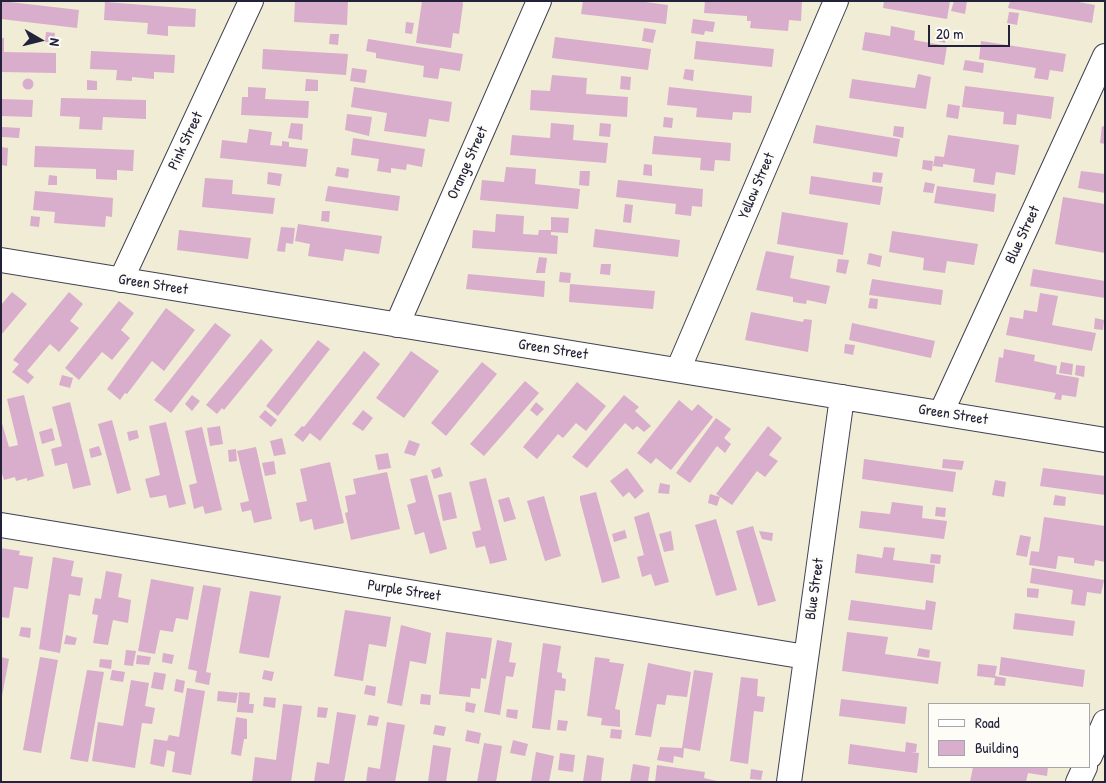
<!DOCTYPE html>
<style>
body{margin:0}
#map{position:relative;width:1106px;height:783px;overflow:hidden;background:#f0ecd6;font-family:"Patrick Hand",sans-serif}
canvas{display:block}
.frame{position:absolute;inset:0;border:2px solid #22223b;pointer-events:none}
.legend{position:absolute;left:928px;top:703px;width:162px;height:65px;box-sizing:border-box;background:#fdfcf7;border:1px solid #a5a5ac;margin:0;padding:6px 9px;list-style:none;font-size:15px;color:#22223b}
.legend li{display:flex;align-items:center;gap:10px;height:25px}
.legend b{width:25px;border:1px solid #a5a5ac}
.north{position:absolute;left:15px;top:15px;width:50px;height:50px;-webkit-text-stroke:4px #fdfcf7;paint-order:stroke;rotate:98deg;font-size:14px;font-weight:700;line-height:20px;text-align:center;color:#22223b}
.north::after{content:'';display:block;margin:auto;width:18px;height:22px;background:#22223b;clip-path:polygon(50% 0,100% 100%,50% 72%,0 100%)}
.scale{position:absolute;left:928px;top:25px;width:82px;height:22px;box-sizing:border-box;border:2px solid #22223b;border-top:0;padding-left:6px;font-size:15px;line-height:18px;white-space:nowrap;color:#22223b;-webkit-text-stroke:4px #fdfcf7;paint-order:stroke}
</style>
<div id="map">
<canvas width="1106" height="783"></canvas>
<div class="frame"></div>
<ul class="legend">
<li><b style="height:6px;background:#fff"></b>Road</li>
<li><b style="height:14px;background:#d9adcc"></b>Building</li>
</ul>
<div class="north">N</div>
<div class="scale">20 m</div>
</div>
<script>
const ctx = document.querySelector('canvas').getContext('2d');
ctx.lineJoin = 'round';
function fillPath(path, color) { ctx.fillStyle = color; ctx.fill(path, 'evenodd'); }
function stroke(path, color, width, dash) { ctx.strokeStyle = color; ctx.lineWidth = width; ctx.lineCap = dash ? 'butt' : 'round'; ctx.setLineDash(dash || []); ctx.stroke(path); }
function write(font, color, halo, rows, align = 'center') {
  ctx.font = font + ' "Patrick Hand",sans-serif'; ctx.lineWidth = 4; ctx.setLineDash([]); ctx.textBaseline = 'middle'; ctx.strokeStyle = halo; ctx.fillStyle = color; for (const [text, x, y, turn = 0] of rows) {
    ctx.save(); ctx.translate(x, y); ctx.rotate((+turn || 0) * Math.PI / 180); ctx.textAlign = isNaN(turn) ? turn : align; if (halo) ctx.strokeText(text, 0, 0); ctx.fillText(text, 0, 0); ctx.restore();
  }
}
const building = new Path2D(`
 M1 1 79 10 77 28 1 19Z
 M295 1H348L347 25 294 22Z
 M422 1H462L463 4 459 34 453 33 451 48 416 43Z
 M583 1H638L668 5 666 24 581 14Z
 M705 1H802L801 21 789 20 788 31 750 28 751 21H747V16L704 13Z
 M884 1H950L947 19 883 8Z
 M954 1H967L965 14 951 11Z
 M1010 1H1073L1095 5 1092 23 1008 8Z
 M105 2 196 9 195 27 168 26V36L147 34 148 23 104 20Z
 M1009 12 1019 13 1017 25 1007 23Z
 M693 19 715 22 713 32 705 31 704 35 691 33Z
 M406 22 414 23 412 34 405 33Z
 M891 26 915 31 914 40 947 46 944 65 862 50 865 32 890 36Z
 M644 28 656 30 653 43 642 41Z
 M938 30 947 32 945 43 937 41Z
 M46 32 55 33 54 43 45 42Z
 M330 34H339L338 45 329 44Z
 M555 37 651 49 648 70 552 58Z
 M1 38H4V52L56 53V73L1 72Z
 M368 39 463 54 460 71 440 68 438 79 423 77 424 66 376 58V53L366 51Z
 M696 41 774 49 772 67 694 59Z
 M981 41 1066 54 1063 72 1050 70 1048 80 1034 78 1036 68 979 59Z
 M263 49 348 54 346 75 262 69Z
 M91 51 175 55 174 73 154 72V79L132 77V81L116 80 117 70 90 69Z
 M965 60 984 63 983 73 963 70Z
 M352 68 367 70 365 83 350 81Z
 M685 69 694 70 693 81 683 79Z
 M918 74 931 77 926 109 849 98 852 79 915 88Z
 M552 75 587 78 586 94 628 97 627 117 530 110 531 90 550 91Z
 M621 76 631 77 630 90 620 89Z
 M22.5 84a5.5 5.5 0 1 1 11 0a5.5 5.5 0 1 1-11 0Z
 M306 79 318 80V91H305Z
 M87 80 97 81V90H87Z
 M965 86 1054 97 1051 119 1017 114 1016 125 1003 124 1004 112 962 107Z
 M248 87 266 88 265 99 309 101 308 118 241 115 242 97H248Z
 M354 87 452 102 449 122 429 119 426 137 384 131 387 113 351 107Z
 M669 87 752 96 751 113 733 112 732 120 696 117 697 108 667 105Z
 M61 98 146 100V119L103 117 102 130 79 129 80 117 60 116Z
 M1 99 33 100 32 117 1 116Z
 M948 104 960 106 958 119 946 117Z
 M347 114 372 117 369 136 345 130Z
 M664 117 673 118 672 128 663 127Z
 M291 123 303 124 302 140 288 138Z
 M551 123 574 125 573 140 608 143 606 163 510 155 512 135 550 138Z
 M600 123 611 124 610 137 599 136Z
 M816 125 900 139 897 157 813 143Z
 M894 126 904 127 903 138 893 136Z
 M1102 126 1105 127V144L1100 143Z
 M2 127 20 128 19 138 2 137Z
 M249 129 272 132 270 145 282 146V141L289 142V147L308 149 306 167 220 158 222 140 247 143Z
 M948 135 1019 145 1015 175 996 172 994 185 973 182 975 169 943 164V167L933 166 935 156 944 157Z
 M654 136 731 143 730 161 715 160 714 171 700 170 701 158 652 154Z
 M353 138 425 149 422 167 407 164 406 170 391 168V173L377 171 379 159 351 155Z
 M35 146 134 150 133 171 117 170V180L96 179V169L34 167Z
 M1 147 8 148 7 166 1 165Z
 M923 160 933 161 932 171 922 169Z
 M644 164 652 165V176L643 175Z
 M337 167 349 169 348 178 335 176Z
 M506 167 536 169 535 184 580 189 578 209 480 200 482 180 504 182Z
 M580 171H590L589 186 579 185Z
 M1081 171 1105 174V193L1078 188Z
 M268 172 282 174 280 186 267 184Z
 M873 172 883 173 881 183 872 182Z
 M49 175 57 176V185H48Z
 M811 176 883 187 880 205 809 194Z
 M205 178 233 180 232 194 275 198 273 214 202 207Z
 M618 180 703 189 702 207 692 206 691 216 675 214 676 204 616 197Z
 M925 182 935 184 933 193 923 192Z
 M328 186 400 196 398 211 325 201Z
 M937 186 996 194 994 212 934 203Z
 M35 191 113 198 112 217 106 216 105 227 54 223 55 212 33 210Z
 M1063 197 1105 204V253L1055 244Z
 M625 204 633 205 631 223 623 222Z
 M322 211H330L329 222 321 221Z
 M782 212 848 223 843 255 777 244Z
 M496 214 524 216 523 234 538 235 539 230H551V217L569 218 568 233 551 232V235L558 236 557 254 472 248 473 230 495 232Z
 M31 216 40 217 39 227 30 226Z
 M298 224 382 236 379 254 345 249 343 261 308 256 310 244 295 241Z
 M281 227 295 228 293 244 286 243 285 252 277 251Z
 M595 229 680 240 678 257 593 247Z
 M179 230 251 238 248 259 177 250Z
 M892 231 978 244 974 265 947 261 945 273 923 270 924 258 889 252Z
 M766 251 794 256 790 278 830 286 826 304 807 300 806 304 793 302V297L756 290Z
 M869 253 882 256 880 267 867 264Z
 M539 257 547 258 545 273H536Z
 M838 259 849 260 846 274 836 272Z
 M601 264H611L610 275 600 274Z
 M1033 269 1105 281V298L1030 286Z
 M560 272 571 273 570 283 559 282Z
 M468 274 545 281 544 297 466 289Z
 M872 279 943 290 941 305 869 295Z
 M570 284 655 291 653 309 569 302Z
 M12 292 27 304 1 335V305Z
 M69 292 83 304 70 321 79 328 59 352 50 344 27 371 34 377 28 384 12 372 19 364 13 360Z
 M1040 293 1058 296 1052 325 1096 333 1092 351 1006 335 1010 317 1023 319 1024 310 1037 312Z
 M870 298 878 299 877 309 868 308Z
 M119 301 134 313 121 330 130 338 112 360 102 352 79 380 65 368Z
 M166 308 195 330 164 371 152 361 127 394 125 393 120 400 107 389Z
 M751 312 803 322 804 319 812 320 808 352 745 340Z
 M1095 318 1104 320 1103 330 1094 329Z
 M215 323 231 335 171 413 154 400Z
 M852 323 935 341 931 358 849 340Z
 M261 339 273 350 224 410 222 408 217 414 206 405Z
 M318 340 330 349 278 416 266 406Z
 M845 344 855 345 853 355 844 353Z
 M1004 349 1035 355 1034 361 1057 366 1056 374 1079 378 1076 397 1062 395 1061 400 1054 399 1056 393 995 382 999 357 1003 358Z
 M364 351 380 364 320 441 310 433 303 442 294 435 302 426 304 427Z
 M411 351 439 371 404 418 376 398Z
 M482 362 497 374 446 436 431 423Z
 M1061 362 1073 364 1072 375 1059 373Z
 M1076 365 1085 366 1084 377 1075 375Z
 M62 375 73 378 70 388 59 385Z
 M525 381 539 393 484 456 470 444Z
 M577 382 606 406 586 431 576 423 563 438 558 434 537 459 523 447Z
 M24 395 44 476 27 481V478L16 481 15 477 4 480 1 470V420L9 447 18 445 7 399Z
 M192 395 200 401 192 411 185 404Z
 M624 395 639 407 635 411 651 426 644 432 637 426 633 430 625 423 587 468 572 457Z
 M679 400 692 411 698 404 713 417 671 470 656 458 651 464 637 453Z
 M70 402 91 485 73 489 67 463 55 466 51 449 62 446 52 407Z
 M536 402 544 409 537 416 530 410Z
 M265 410 277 420 271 427 259 417Z
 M363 410 373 418 363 431 352 424Z
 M716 418 731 429 724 438 731 444 725 453 717 446 690 483 676 473Z
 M112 420 131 490 117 494 98 424Z
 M166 422 186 504 169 508 166 495 150 498 145 479 160 475 149 426Z
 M220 426 223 444 210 446 207 428Z
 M768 426 782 438 769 455 778 461 765 477 757 471 732 505 716 494Z
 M202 427 222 510 205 514 203 506 194 509 189 485 197 483 185 431Z
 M52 428 55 440 42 444 39 432Z
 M137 430 139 438 129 441 127 432Z
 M282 438 286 454 274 456 270 441Z
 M409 440 420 444 415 456 404 453Z
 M99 446 102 455 91 458 89 449Z
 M256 447 272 519 254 523 251 510 242 512 240 503 249 501 237 451Z
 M236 449 237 461 229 462 228 450Z
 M388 453 391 468 378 470 375 455Z
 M864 459 956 472 953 492 862 479Z
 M943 459 964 461 962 470 942 468Z
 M274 461 276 474 265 476 262 463Z
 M330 462 344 523 314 530 312 519 300 522 296 503 307 501 300 469Z
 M440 467 443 476 434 479 431 470Z
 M627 468 644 491 635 499 629 492 623 497 610 481Z
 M1043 468 1105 476V495L1040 486Z
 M387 472 400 529 351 540 345 513 348 512 345 496 356 494 353 479Z
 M427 475 447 549 430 554 424 532 415 535 407 505 416 502 410 479Z
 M486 478 507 560 490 564 485 546 476 548 472 532 481 530 469 482Z
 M995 480 1006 482 1004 497 992 495Z
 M660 483 670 485 669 494 658 493Z
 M451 492 457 518 443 521 438 495Z
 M596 492 620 578 602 583 580 500V496Z
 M710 494 720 497 717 506 708 503Z
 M1055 495 1066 497 1065 506 1053 505Z
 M544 496 561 556 545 561 527 501Z
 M509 497 516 519 504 522 498 500Z
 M892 502 923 506 922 518 947 521 944 539 859 528 861 511 890 514Z
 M936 507 946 508 945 517 935 516Z
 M649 512 669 582 655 586 651 574 642 577 637 557 644 555 634 517Z
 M1044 517 1105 526V562L1095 560 1094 566 1074 563V558L1058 556 1056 569 1029 565 1031 551 1039 552Z
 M716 519 737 590 716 596 695 525Z
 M753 526 776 601 758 606 736 531Z
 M625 530 627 538 614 542 612 534Z
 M671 531 674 550 664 552 659 534Z
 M759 531 773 533 772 541 762 539Z
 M1020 535 1031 537 1027 557 1016 555Z
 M884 547 895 548 893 560 935 565 933 583 855 573 857 554 882 558Z
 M1 548 20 551 19 555 33 557 28 589 14 587 9 618 1 617Z
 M931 554 941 555 940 564 930 563Z
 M53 557 74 561 71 576 83 578 80 596 69 594 60 653 39 649Z
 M1032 568 1104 580 1101 594 1087 592 1085 606 1071 604 1073 590 1030 583Z
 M106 571 122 574 118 597 131 600 128 623 113 620 108 645 93 643 98 615 92 614 95 598 101 599Z
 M151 579 194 587 188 620 176 618 173 632 160 630 155 654 138 651Z
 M203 585 221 588 206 672 211 673 209 685 195 682 197 671 188 669Z
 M1027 588 1039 589 1038 598 1027 597Z
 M250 591 281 596 269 658 239 653Z
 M851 600 925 610 926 600 936 602 932 630 848 620Z
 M345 610 391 617 386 647 369 644 363 681 334 676Z
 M1015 613 1075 621 1073 636 1013 629Z
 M401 625 431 633 426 664 410 661 402 706 387 703Z
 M21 627 31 628 30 638 19 636Z
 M446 632 492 638 486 679 481 678 480 689 471 688 470 697 439 694Z
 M847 632 888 637 885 654 941 662 938 684 842 671Z
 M66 635 77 638 75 645 64 644Z
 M497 640 512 643 509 662 516 663 513 677 506 676 500 715 484 712Z
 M543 643 561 646 557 672 562 673V678L566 679 565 691 555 690 550 730 532 728Z
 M919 648 930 650 929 658 917 656Z
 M126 650 136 651 133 666 124 665Z
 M163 653 174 655 172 664 162 662Z
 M137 655 151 657 149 665 136 664Z
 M1 657 9 659 2 696H1Z
 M40 657 58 660 41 753 23 750Z
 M595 657 610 659 609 662 624 664 615 709 620 710V727L601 725 602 718 587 716Z
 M1001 657 1085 670 1083 687 999 675Z
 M100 659 112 660 111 669 99 667Z
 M648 663 691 672 687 697 667 695 665 705 657 704 651 737 635 735Z
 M978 664 997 666 995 676 1006 678 1005 686 994 685 995 678 977 676Z
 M87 670 104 672 88 762 70 759Z
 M112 670 125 672 123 682 110 680Z
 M264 670 274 672 272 681 262 679Z
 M694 670 713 673 700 751 684 748 683 758 674 756 673 763 657 760 660 747 682 748Z
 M154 672 166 674 163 690 151 688Z
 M741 677 758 679 757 696 765 697 763 712 754 711 748 764 730 761Z
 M176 679 185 681 183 693 174 691Z
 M131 680 149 683 145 706 155 708 152 724 142 723 135 768 92 761 98 722 123 726Z
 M366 685 376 687 375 696 364 694Z
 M187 688 205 691 191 775 172 772 175 752 167 750 164 767 150 764 154 739 167 741 169 735 179 737Z
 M218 691 238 693 236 703 217 701Z
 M239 692 250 693 249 704H254L253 713 237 712Z
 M421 694 431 695 430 705 420 704Z
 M264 697 276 698 275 708 263 706Z
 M841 699 907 707 905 724 839 716Z
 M466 702 476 704 474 713 465 711Z
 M283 704 302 706 291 782H252L255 757 276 760Z
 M318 707 328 708 326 718 317 717Z
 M507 709 518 710 517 719 506 717Z
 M337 712 356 715 344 782H314L317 762 329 764Z
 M369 715 379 717 377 726 367 725Z
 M236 717 247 719V739H244L241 756 231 754Z
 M558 720 568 721 566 731 557 730Z
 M387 722 405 725 395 782H366L368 767 380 769Z
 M435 725 446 727 444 736 433 734Z
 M611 729 622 730 621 739 610 738Z
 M467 730 481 733 479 744 465 741Z
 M513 740 528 744 525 756 510 753Z
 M906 742 917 744 916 752H911L919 753 917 773 848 764 850 744 905 752Z
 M484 743 502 746 496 782H477Z
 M433 745 451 748 446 782H428Z
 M536 752 554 756 549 782H531Z
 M560 753 575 755 573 772 558 770Z
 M587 755 604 758 601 782H583Z
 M633 764 650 767 648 782H630Z
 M657 765 705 772 704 778 721 782H655Z
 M973 767H1048L1047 776 1028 773 1026 782H970Z
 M751 769 763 771 761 780 750 779Z`);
const street = new Path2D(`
 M1 260 1105 440
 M121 280 251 1
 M397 325 539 1
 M678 370 836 1
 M941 413 1105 56
 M1 525 806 657
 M1090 756 1105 722
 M789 782 842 397
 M1078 782 1085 767`);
const streetNames = [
 ["Pink Street",186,141,-65],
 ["Orange Street",468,163,-66],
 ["Yellow Street",757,186,-67],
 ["Blue Street",1023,235,-65],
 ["Green Street",153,285,9],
 ["Green Street",553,350,9],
 ["Green Street",953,415,9],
 ["Blue Street",815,589,-82],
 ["Purple Street",404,591,9]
];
fillPath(building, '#d9adcc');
stroke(street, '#414052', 26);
stroke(street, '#fff', 24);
write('15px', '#22223b', '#fdfcf7', streetNames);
</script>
